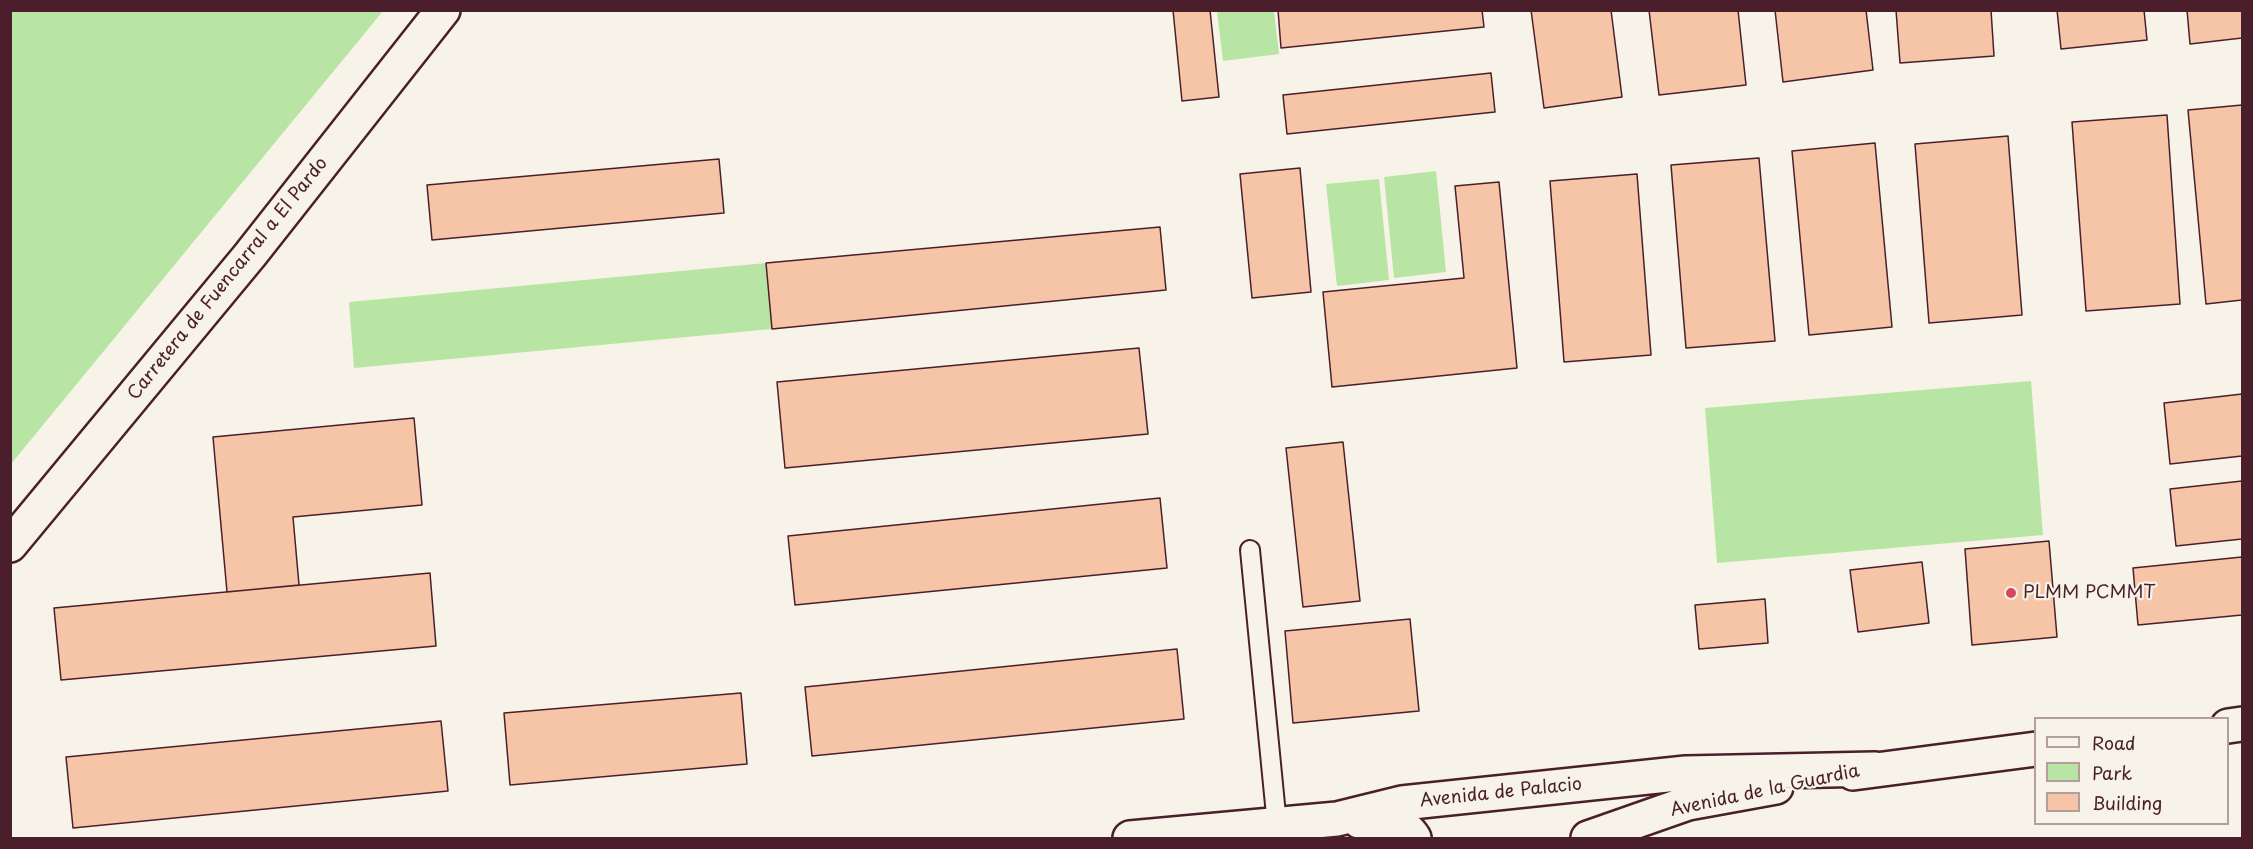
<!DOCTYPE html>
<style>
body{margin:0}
#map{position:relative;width:2253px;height:849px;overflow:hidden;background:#f7f3e8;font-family:"Playpen Sans",sans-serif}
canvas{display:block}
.frame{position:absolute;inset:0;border:12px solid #4a1f2b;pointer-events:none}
.legend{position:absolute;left:2034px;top:717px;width:195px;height:108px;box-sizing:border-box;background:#f7f3e8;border:2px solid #b29e9c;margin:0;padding:8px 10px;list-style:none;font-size:18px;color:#4a1f2b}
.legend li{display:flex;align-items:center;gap:12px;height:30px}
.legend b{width:30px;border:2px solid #b29e9c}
</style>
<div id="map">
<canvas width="2253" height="849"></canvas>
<div class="frame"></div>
<ul class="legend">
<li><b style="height:8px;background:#f7f3e8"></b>Road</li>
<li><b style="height:16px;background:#b8e5a3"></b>Park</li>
<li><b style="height:16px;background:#f6c4a7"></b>Building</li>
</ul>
</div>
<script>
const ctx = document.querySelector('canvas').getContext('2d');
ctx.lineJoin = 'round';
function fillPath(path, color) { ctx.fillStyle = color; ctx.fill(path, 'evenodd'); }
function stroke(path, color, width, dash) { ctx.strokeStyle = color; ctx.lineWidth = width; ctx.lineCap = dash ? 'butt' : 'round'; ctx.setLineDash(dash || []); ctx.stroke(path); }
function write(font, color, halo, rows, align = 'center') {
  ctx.font = font + ' "Playpen Sans",sans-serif'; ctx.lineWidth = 4.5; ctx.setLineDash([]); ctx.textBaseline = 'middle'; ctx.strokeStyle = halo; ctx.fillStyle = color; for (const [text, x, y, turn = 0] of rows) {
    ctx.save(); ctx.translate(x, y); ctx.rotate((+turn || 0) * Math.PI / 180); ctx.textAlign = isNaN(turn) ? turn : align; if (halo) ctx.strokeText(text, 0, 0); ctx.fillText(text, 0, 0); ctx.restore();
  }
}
const green = new Path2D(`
 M11 10 383 11 11 464 10 11Z
 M1217 11H1274L1279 54 1223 61Z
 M1436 171 1446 272 1394 278 1384 177Z
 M1379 179 1389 280 1337 286 1326 184Z
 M766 263 772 329 354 368 349 302Z
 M2031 381 2043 535 1717 563 1705 408Z`);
const building = new Path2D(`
 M1173 10H1210L1219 97 1182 101Z
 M1278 10H1482L1484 27 1281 48Z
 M1531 10H1611L1622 97 1544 108Z
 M1649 10H1738L1746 85 1659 95Z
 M1775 10H1866L1873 70 1783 82Z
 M1896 10H1991L1994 56 1900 63Z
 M2057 10H2144L2147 40 2061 49Z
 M2187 10H2242V38L2190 44Z
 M1491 73 1495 112 1287 134 1283 95Z
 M2242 105V300L2206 304 2188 110Z
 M2167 115 2180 304 2086 311 2072 122Z
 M2008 136 2022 315 1929 323 1915 144Z
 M1875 143 1892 327 1809 335 1792 151Z
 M1759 158 1775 341 1686 348 1671 165Z
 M719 159 724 213 432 240 427 185Z
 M1300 168 1311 292 1252 298 1240 174Z
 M1637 174 1651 355 1564 362 1550 181Z
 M1499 182 1517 368 1332 387 1323 292 1464 278 1455 186Z
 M1160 227 1166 290 772 329 766 263Z
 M1139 348 1148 434 785 468 777 382Z
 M2242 394V456L2170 464 2164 403Z
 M414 418 422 505 293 517 299 585 227 592 213 437Z
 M1343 442 1360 601 1303 607 1286 448Z
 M2242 481V539L2176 546 2170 489Z
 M1160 498 1167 568 795 605 788 536Z
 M2049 541 2057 637 1972 645 1965 549Z
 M2242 557V615L2138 625 2133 568Z
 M1922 562 1929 623 1858 632 1850 570Z
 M430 573 436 646 61 680 54 608Z
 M1765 599 1768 643 1699 649 1695 605Z
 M1410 619 1419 711 1293 723 1285 631Z
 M1177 649 1184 719 812 756 805 687Z
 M741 693 747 764 510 785 504 713Z
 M441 721 448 791 73 828 66 757Z`);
const service = new Path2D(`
 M1250 550 1277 825`);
const tertiary = new Path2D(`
 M10 545 250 255 443 10
 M2228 726 2242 724
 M1853 773 2036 749
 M1359 821C1379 822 1403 819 1414 838
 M1130 838 1337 819 1402 803 1686 773 1875 769
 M1588 838 1688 803 1776 787`);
const markers = [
 [2011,593,6,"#d1495b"]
];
const streetNames = [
 ["Carretera de Fuencarral a El Pardo",228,279,-51],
 ["Avenida de la Guardia",1765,791,-12],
 ["Avenida de Palacio",1501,793,-6]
];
const poiNames = [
 ["PLMM PCMMT",2023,593]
];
fillPath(green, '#b8e5a3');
fillPath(building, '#f6c4a7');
stroke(building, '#4a1f2b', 1.5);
stroke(service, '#4a1f2b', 22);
stroke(tertiary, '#4a1f2b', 38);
stroke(service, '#f7f3e8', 18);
stroke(tertiary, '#f7f3e8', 33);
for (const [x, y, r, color] of markers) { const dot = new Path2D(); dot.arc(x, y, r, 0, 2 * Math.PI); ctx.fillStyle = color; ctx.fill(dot); stroke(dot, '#f7f3e8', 2); }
write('18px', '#4a1f2b', '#f7f3e8', streetNames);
write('18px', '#4a1f2b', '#f7f3e8', poiNames, 'left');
</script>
